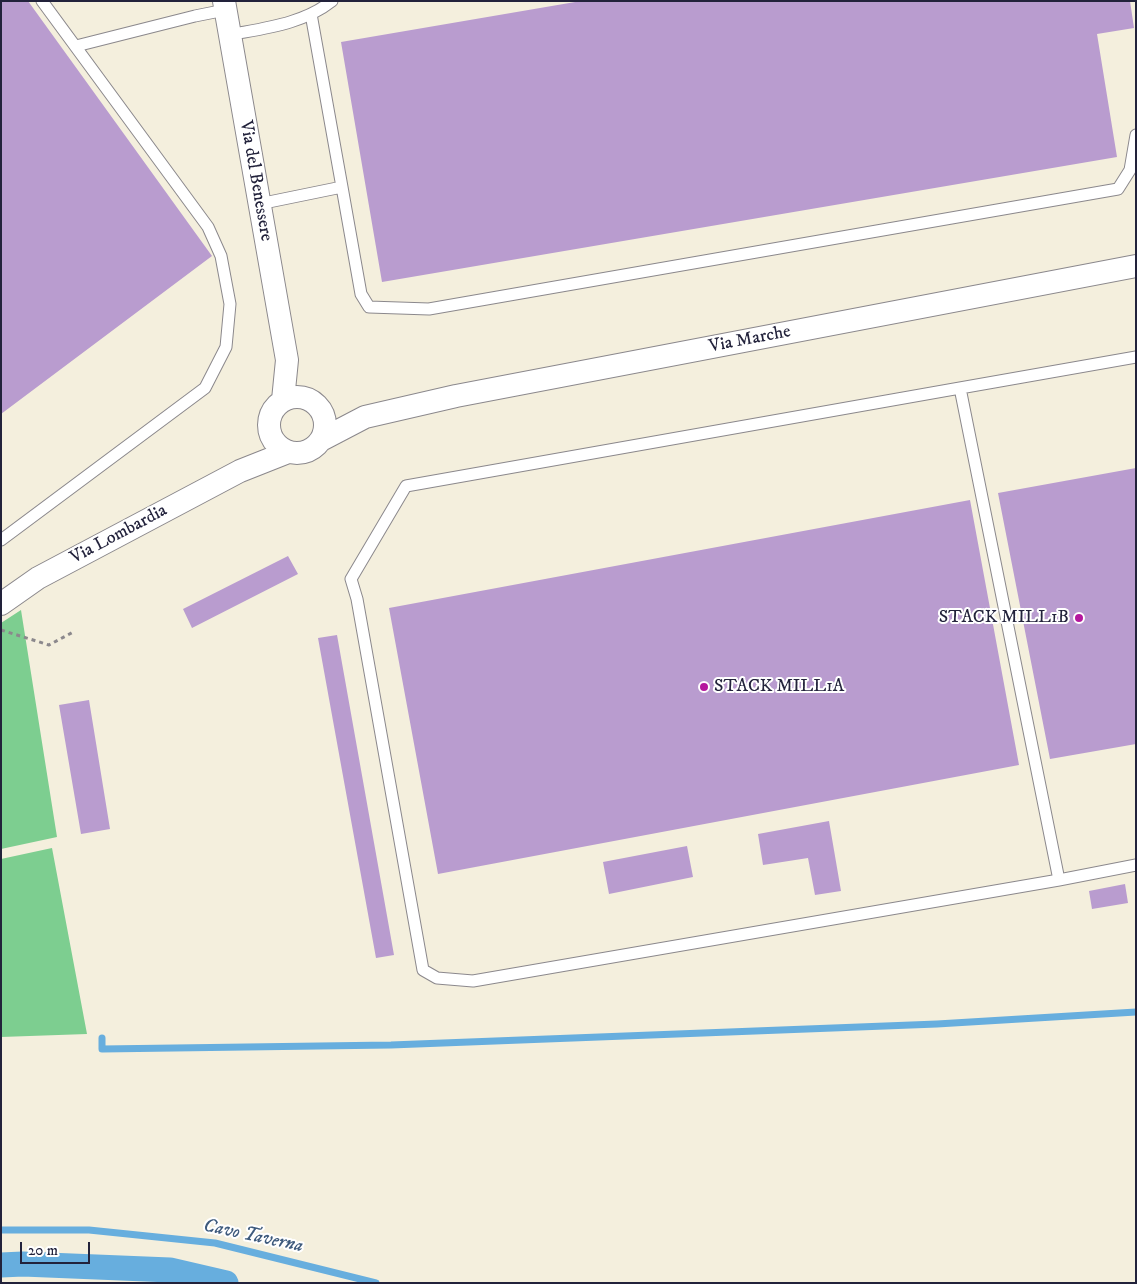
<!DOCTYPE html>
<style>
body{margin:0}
#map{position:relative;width:1137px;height:1284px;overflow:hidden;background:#f4efdd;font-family:"IM FELL DW Pica",serif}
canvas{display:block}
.frame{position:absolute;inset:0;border:2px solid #22223b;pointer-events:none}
.scale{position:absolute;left:20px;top:1242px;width:70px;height:22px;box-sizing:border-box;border:2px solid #22223b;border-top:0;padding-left:6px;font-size:15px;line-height:18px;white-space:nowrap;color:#22223b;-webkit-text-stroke:4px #fff;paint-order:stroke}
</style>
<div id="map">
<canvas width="1137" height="1284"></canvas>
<div class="frame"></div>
<div class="scale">20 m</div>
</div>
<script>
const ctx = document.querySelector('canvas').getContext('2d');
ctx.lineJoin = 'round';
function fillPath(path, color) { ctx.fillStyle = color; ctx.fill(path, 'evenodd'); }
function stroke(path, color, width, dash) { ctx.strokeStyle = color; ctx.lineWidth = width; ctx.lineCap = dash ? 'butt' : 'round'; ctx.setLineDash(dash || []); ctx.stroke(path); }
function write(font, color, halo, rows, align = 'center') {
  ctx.font = font + ' "IM FELL DW Pica",serif'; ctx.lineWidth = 4; ctx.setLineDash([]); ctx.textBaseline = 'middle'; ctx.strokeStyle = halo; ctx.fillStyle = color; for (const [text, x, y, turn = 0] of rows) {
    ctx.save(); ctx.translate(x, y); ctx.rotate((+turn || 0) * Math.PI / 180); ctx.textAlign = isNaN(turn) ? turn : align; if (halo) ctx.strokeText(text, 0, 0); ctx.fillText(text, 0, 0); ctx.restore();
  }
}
const green = new Path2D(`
 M21 610 57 837 1 849V623Z
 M52 848 87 1034 1 1037V859Z`);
const stream = new Path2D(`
 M102 1038V1049L391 1045 937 1024 1136 1012
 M1 1230H89L215 1243 376 1283`);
const canal = new Path2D(`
 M1 1265 23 1264 170 1270 226 1283`);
const building = new Path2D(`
 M1 1H28L212 256 1 414Z
 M581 1H1130L1134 28 1097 34 1117 157 382 282 341 42Z
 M1136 468V744L1050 759 998 493Z
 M970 500 1019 765 438 874 389 608Z
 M288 556 298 574 192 628 183 609Z
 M337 635 394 955 376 958 318 638Z
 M89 700 110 829 81 834 59 705Z
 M829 821 841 891 815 895 808 858 763 865 758 834Z
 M687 846 693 877 609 894 603 862Z
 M1125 884 1128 903 1092 909 1089 891Z`);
const path = new Path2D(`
 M1 630 49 645 75 631`);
const lane = new Path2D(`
 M311 14 342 187
 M229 35C265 28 303 24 332 1
 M76 46 195 16 225 10
 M259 204 342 187 361 294 369 307 429 309 1118 189 1130 170 1136 135
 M960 388 1136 357
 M1 540 205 388 226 347 230 304 221 256 208 227 42 1
 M1059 880 960 388 406 486 351 579 357 599 423 970 437 978 473 981 1059 880 1136 865`);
const street = new Path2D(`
 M224 1 287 360 283 400
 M269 425a28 28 0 1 1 56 0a28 28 0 1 1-56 0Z
 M321 440 365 417 456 396 1136 266
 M1 604 38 578 240 471 288 452`);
const markers = [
 [1079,618,5,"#b5179e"],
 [704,687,5,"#b5179e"]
];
const streetNames = [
 ["Via del Benessere",255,181,80],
 ["Via Marche",750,340,-11],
 ["Via Lombardia",119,535,-28]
];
const poiNames = [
 ["STACK MILL1B",1069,618],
 ["STACK MILL1A",714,687,"left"]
];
const waterNames = [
 ["Cavo Taverna",253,1237,12]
];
fillPath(green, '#7dce90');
stroke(stream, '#67aede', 7);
stroke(canal, '#67aede', 25);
fillPath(building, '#b99ccf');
stroke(lane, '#8b888c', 13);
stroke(street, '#8b888c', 24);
stroke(path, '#8b888c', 3, [4, 4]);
stroke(lane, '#fff', 11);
stroke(street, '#fff', 22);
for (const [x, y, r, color] of markers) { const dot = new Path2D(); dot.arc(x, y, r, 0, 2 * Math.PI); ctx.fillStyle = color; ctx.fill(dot); stroke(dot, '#fff', 2); }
write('18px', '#22223b', '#fff', streetNames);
write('18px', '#22223b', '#fff', poiNames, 'right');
write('italic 19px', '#3e5a7c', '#fff', waterNames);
</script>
